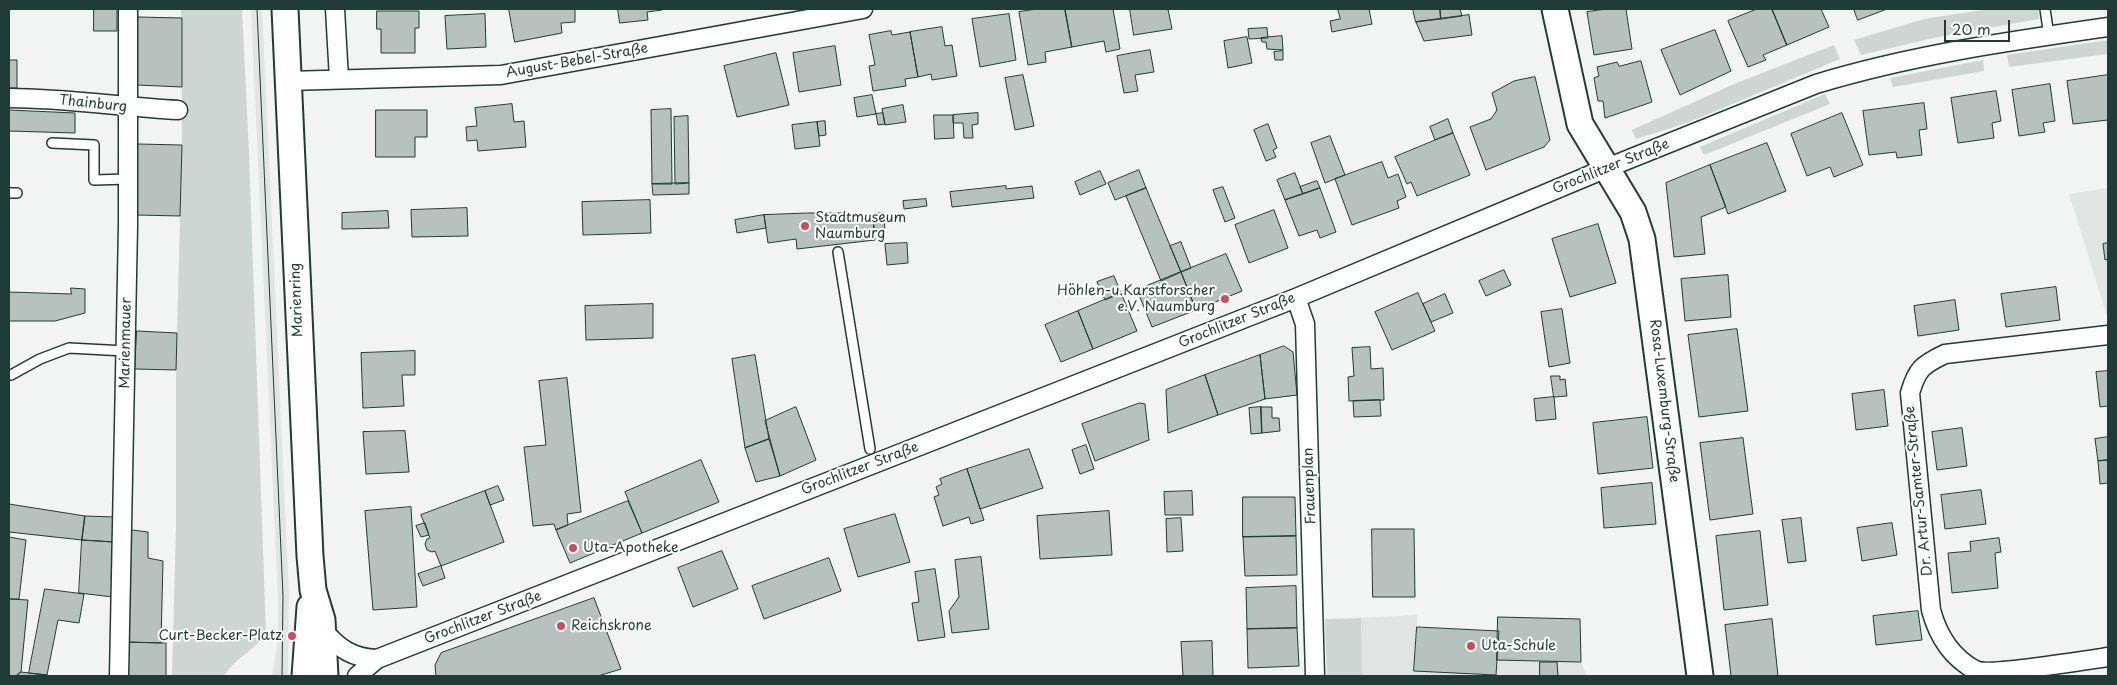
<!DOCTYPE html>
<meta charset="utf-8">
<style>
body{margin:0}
#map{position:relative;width:2117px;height:685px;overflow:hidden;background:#f2f3f3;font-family:"Playpen Sans",sans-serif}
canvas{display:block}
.frame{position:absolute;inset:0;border:10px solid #1f3d34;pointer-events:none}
.scale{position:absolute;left:1944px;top:20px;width:66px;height:22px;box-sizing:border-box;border:2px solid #1f3d34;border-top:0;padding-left:6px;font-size:15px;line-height:18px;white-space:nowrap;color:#1f3d34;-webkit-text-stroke:4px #fff;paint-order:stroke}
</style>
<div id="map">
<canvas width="2117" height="685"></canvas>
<div class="frame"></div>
<div class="scale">20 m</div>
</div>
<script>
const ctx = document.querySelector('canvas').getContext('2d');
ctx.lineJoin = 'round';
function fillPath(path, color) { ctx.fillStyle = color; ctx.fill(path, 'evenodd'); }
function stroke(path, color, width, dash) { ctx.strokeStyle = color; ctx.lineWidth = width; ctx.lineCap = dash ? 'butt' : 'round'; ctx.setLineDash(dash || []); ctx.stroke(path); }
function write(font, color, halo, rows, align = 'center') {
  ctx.font = font + ' "Playpen Sans",sans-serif'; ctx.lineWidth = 4; ctx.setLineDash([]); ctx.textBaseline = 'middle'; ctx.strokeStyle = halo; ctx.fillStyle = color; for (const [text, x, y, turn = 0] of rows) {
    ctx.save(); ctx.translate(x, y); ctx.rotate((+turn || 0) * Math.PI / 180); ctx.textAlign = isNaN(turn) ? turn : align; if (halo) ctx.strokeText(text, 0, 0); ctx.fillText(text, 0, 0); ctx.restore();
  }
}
const built = new Path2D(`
 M251 9H262L289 595 288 676H272L278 637V596Z
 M2108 188V319L2069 194Z
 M1417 615V627L1498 631V617L1580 619 1581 662 1587 676H1362L1361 618Z`);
const green = new Path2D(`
 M181 9H242L249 153 266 635C254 650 234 659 224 676H172L176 525V370L182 145Z
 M1989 9H2038L2039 19 1938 37 1861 55 1854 40 1924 19Z
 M2108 40V54L2009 67 2007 55Z
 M1834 45 1840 59 1687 123 1636 139 1632 130 1734 84Z
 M1983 60 1984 71 1893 87 1890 78Z
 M1825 94 1830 104 1704 155 1700 147Z
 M1361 618 1362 676H1327L1325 619Z`);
const building = new Path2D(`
 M94 9H117V31H94Z
 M509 9H575V22L561 23 562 33 515 42Z
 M618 9H661L662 10 647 12 648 20 620 23Z
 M1037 9H1065L1072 47 1045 52 1046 62 1028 65 1019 12Z
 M1065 9H1113L1120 49 1106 52 1104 41 1072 47Z
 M1130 9H1168L1172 29 1134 35Z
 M1338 9H1369L1372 24 1332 32 1330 21 1340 19Z
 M1413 9H1440L1441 19 1416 22Z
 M1440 9H1460L1462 16 1441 19Z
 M1607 9H1626L1632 49 1594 55 1587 12Z
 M1757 9H1772L1787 45 1763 55 1766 60 1748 67 1728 21Z
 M1772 9H1821L1829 27 1787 45Z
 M1854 9H1887L1858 20Z
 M377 11H419V28H415V53H381V29H377Z
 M485 14 486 47 447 49 445 16Z
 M1009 14 1016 60 980 67 972 19Z
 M1469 15 1472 35 1424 41 1416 22Z
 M138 17 182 18V87L137 85Z
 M942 27 945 46 952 45 957 76 932 80 931 74 918 77 910 32Z
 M1267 28 1268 38 1249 39 1248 29Z
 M1715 30 1731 71 1680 95 1661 50Z
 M891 31 892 35 910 32 918 77 905 79 906 86 873 91 869 66 875 65 869 35Z
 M1282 36 1283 50 1267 49 1266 42H1262L1261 38Z
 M1247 37 1252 63 1228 68 1224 41Z
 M835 46 841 85 799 92 793 53Z
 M1150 50 1154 72 1135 75 1138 91 1124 93 1117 56Z
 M1283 51V60H1275L1274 52Z
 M776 53 789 105 737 117 724 66Z
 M9 60H17V88H9Z
 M1641 61 1652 102 1605 118 1603 101H1598L1594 78 1599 76 1597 67 1617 62 1619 66Z
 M1023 75 1034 126 1015 130 1005 78Z
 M2108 75V120L2073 124 2067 81Z
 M1535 77 1550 140 1544 147 1486 170 1470 127 1491 119 1497 110 1492 93 1514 81Z
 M2050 84 2055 121 2043 123 2045 132 2019 136 2012 90Z
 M1996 91 2001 121 1992 123 1994 138 1958 143 1951 98Z
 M872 95 876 114 857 117 854 98Z
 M1924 103 1927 129 1919 130 1922 155 1897 158 1896 152 1869 155 1863 111Z
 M512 104 514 122 524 121 526 147 478 151 477 140 467 141 466 127 477 126 475 108Z
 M903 105 906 122 885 125 882 109Z
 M671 109 672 184H652L651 110Z
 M9 110 75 113V133L9 131Z
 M376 110H427V137H415V157H376Z
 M883 113 885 124 878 125 876 114Z
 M978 113V124L972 125 973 138H964L963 123H953V115Z
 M1842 113 1863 165 1834 177 1830 167 1807 176 1791 134Z
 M934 115H953L954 138 935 139Z
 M688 116 689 183 675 184 674 117Z
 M1448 119 1453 133 1435 140 1430 127Z
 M825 121 826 135 819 136 817 122Z
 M817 122 820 146 795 149 792 125Z
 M1268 124 1277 148 1273 150 1276 157 1266 161 1254 130Z
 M1453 133 1470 175 1417 196 1411 182 1407 184 1395 157Z
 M1330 136 1345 175 1325 183 1311 143Z
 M1767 143 1786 191 1728 214 1710 165Z
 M138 144 182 145 180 216 136 215Z
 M1382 162 1388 178 1398 174 1406 197 1397 201 1399 208 1352 225 1335 179Z
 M1710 165 1726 207 1701 217 1705 254 1674 257 1666 183Z
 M1139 170 1146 188 1115 200 1108 183Z
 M1100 171 1106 184 1080 195 1075 182Z
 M1295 173 1303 194 1285 200 1277 180Z
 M1317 181 1320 188 1303 194 1300 187Z
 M689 183V194L653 195 652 184Z
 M1006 186V189L1032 186 1034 198 952 207 950 192Z
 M1223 187 1235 218 1225 222 1213 190Z
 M1146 188 1181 272 1161 281 1126 196Z
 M1320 188 1336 232 1320 238 1317 230 1299 236 1285 200Z
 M926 199 927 206 904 209 903 201Z
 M650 200 651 233 583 235 582 202Z
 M467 208 468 236 412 237 411 210Z
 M1274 210 1288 248 1249 263 1235 225Z
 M388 211 389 228 342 229V213Z
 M808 213H848L849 217 873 214 875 240 797 249 796 239 768 243 764 215Z
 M884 213 885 233H874L873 214Z
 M764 215 766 228 737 233 735 220Z
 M1598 224 1616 283 1570 297 1552 239Z
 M1181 242 1191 268 1181 272 1170 246Z
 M907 243 908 263 887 265 885 244Z
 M2108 243V259L2105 260 2103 244Z
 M1226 254 1242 291 1196 310 1181 272Z
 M1504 270 1511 285 1486 296 1479 281Z
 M1181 272 1196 310 1152 327 1137 290Z
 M1728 275 1731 317 1685 321 1681 279Z
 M1114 276 1121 293 1105 300 1097 282Z
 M2056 287 2060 320 2006 327 2001 294Z
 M71 288 85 289V313L55 321H9V292L71 294Z
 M1121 293 1137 331 1093 349 1078 311Z
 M1418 293 1435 331 1392 350 1375 312Z
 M1445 294 1453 313 1431 322 1423 304Z
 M1955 300 1959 330 1918 336 1914 306Z
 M653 304V338L586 340 585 306Z
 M1562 309 1570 363 1549 367 1541 312Z
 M1078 311 1093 349 1061 362 1045 325Z
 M1737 329 1748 411 1699 417 1688 335Z
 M137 331 177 333 176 370 135 369Z
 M1284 346 1293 352 1297 395 1265 399 1260 355Z
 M1370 347 1371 369 1383 368 1384 400 1349 401 1348 377 1354 376 1352 348Z
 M415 351V375H402L404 406 363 408 361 353Z
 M755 355 769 439 745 448 732 359Z
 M1260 355 1265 399 1218 415 1205 375Z
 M2108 371V406L2100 407 2096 372Z
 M1205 375 1218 415 1168 433 1166 390Z
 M1551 376H1560V380L1565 379 1567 396 1554 397Z
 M567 378 581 512 567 514 568 525 556 530 554 524 533 526 524 447 546 445 539 381Z
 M1884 390 1888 426 1856 430 1852 394Z
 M1554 397 1556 419 1536 421 1534 399Z
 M1380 400 1381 416 1354 417 1353 401Z
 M1140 403 1145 404 1149 440 1095 461 1082 424Z
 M796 407 816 460 780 476 765 421Z
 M1261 407H1272V418H1279L1280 431 1262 433Z
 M1261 407 1262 433 1251 434 1249 408Z
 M1647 417 1653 468 1598 474 1593 423Z
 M1962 428 1967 466 1937 470 1932 432Z
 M405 431 409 472 366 474 363 432Z
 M2108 437V460L2098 461 2095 439Z
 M1743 438 1753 514 1710 520 1700 443Z
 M769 439 780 476 756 482 745 448Z
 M1086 445 1094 469 1080 474 1072 450Z
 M1029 449 1043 488 980 509 967 469Z
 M701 460 719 502 642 533 625 492Z
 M2108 460V483L2100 484 2098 461Z
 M967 469 984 520 971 524 969 517 943 526 934 497 939 495 936 487 942 484 940 479Z
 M1652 483 1656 524 1604 528 1601 488Z
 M498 486 504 500 490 505 485 491Z
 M1981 490 1986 524 1945 529 1941 495Z
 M485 491 504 542 441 566 435 551 432 552 427 550 425 544 427 539 430 538 421 515Z
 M1192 491 1193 515H1165L1164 492Z
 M1243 497H1295L1296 536 1243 537Z
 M628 501 642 533 570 563 556 530Z
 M9 504 85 516 82 540 9 532Z
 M411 507 417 607 373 610 365 511Z
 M1109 511 1112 555 1040 559 1037 516Z
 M895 514 910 562 858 577 844 529Z
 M85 516 116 517 114 542 82 540Z
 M1181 518 1183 551 1167 552 1166 519Z
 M1801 518 1806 561 1788 563 1782 520Z
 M425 523 429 535 421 537 416 526Z
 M1892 523 1897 555 1862 561 1857 528Z
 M1372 529H1414L1415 597H1373Z
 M132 530 148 532V558L163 561 161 643 126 642Z
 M1760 531 1768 605 1724 610 1716 536Z
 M1296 536 1297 575 1245 576 1243 537Z
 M9 537 26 540 19 599H9Z
 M1999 538 2001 552 1995 553 1998 588 1952 593 1948 553 1971 551 1970 542Z
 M82 540 114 542 113 597 79 593Z
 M722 551 738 589 693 607 678 568Z
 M981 557 989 629 952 633 949 611 959 597 955 560Z
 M829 558 841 591 764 619 752 586Z
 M441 566 445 578 423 586 418 574Z
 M935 569 945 637 918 641 912 603 919 602 915 572Z
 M1296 586 1297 628 1247 629 1246 588Z
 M45 589 84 594 79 623 58 620 47 675 29 673Z
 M594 598 621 669 598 676H436L435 665 441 653Z
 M9 599 28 600 21 672 16 676H9Z
 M1918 611 1922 640 1876 645 1873 616Z
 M1498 617 1580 619 1581 662 1497 660Z
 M1772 619 1778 676H1731L1725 625Z
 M1417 627 1499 631 1496 675 1414 671Z
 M1297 628 1299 666 1248 668 1247 629Z
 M1212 641 1213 676H1183L1181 642Z
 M126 642 166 643V676H125Z
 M1540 662H1557L1558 676H1540Z
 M21 672 29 673 47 675 16 676Z`);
const service = new Path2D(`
 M2045 9 2049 36
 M52 143 94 145V180L128 179
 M9 193H17
 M838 252 870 449
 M11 375 40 359 69 348 125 351`);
const minor = new Path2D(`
 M335 9 339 79
 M288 81 501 75 863 9
 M9 98C65 98 122 107 178 110
 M1296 298 1305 324 1315 676
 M2108 335 1945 354C1922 365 1917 369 1910 393L1931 610C1938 636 1951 657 1975 670 1987 676 2088 660 2108 657
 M323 630C339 649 353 658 377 659
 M119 676 128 226V9
 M357 676 377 659 1296 298 1607 168 1816 84C1911 55 2010 41 2108 27`);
const secondary = new Path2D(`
 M285 9 310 556 313 590 322 620 325 676
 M1555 9 1580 124 1633 212 1642 239 1700 676
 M305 676 310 607`);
const tram = new Path2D(`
 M257 9 283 596 282 676`);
const markers = [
 [805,226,5,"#d1495b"],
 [1225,299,5,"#d1495b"],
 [573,548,5,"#d1495b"],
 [561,626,5,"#d1495b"],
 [292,636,5,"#d1495b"],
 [1471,646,5,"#d1495b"]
];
const streetNames = [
 ["August-Bebel-Straße",577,61,-10],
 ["Thainburg",93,104,6],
 ["Grochlitzer Straße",1611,167,-22],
 ["Marienring",297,300,-92],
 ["Grochlitzer Straße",1237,321,-22],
 ["Marienmauer",126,343,-89],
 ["Rosa-Luxemburg-Straße",1664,401,83],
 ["Grochlitzer Straße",860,469,-21],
 ["Frauenplan",1310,486,-92],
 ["Dr. Artur-Samter-Straße",1919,491,-96],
 ["Grochlitzer Straße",483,618,-21]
];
const poiNames = [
 ["Stadtmuseum",815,218],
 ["Naumburg",815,234],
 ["Höhlen-u.Karstforscher",1215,291,"right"],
 ["e.V. Naumburg",1215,307,"right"],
 ["Uta-Apotheke",583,548],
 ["Reichskrone",571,626],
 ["Curt-Becker-Platz",282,636,"right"],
 ["Uta-Schule",1481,646]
];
fillPath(built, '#e0e4e3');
fillPath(green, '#ced5d3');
fillPath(building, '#b7c1bd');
stroke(building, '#1f3d34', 1);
stroke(service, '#1f3d34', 12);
stroke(minor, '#1f3d34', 21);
stroke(secondary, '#1f3d34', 29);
stroke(service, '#fff', 9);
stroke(minor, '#fff', 18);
stroke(secondary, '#fff', 25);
stroke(tram, '#1f3d34', 1);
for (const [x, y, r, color] of markers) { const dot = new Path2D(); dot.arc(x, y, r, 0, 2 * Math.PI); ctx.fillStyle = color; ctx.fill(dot); stroke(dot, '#fff', 2); }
write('14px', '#1f3d34', '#fff', streetNames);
write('14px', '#1f3d34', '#fff', poiNames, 'left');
</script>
